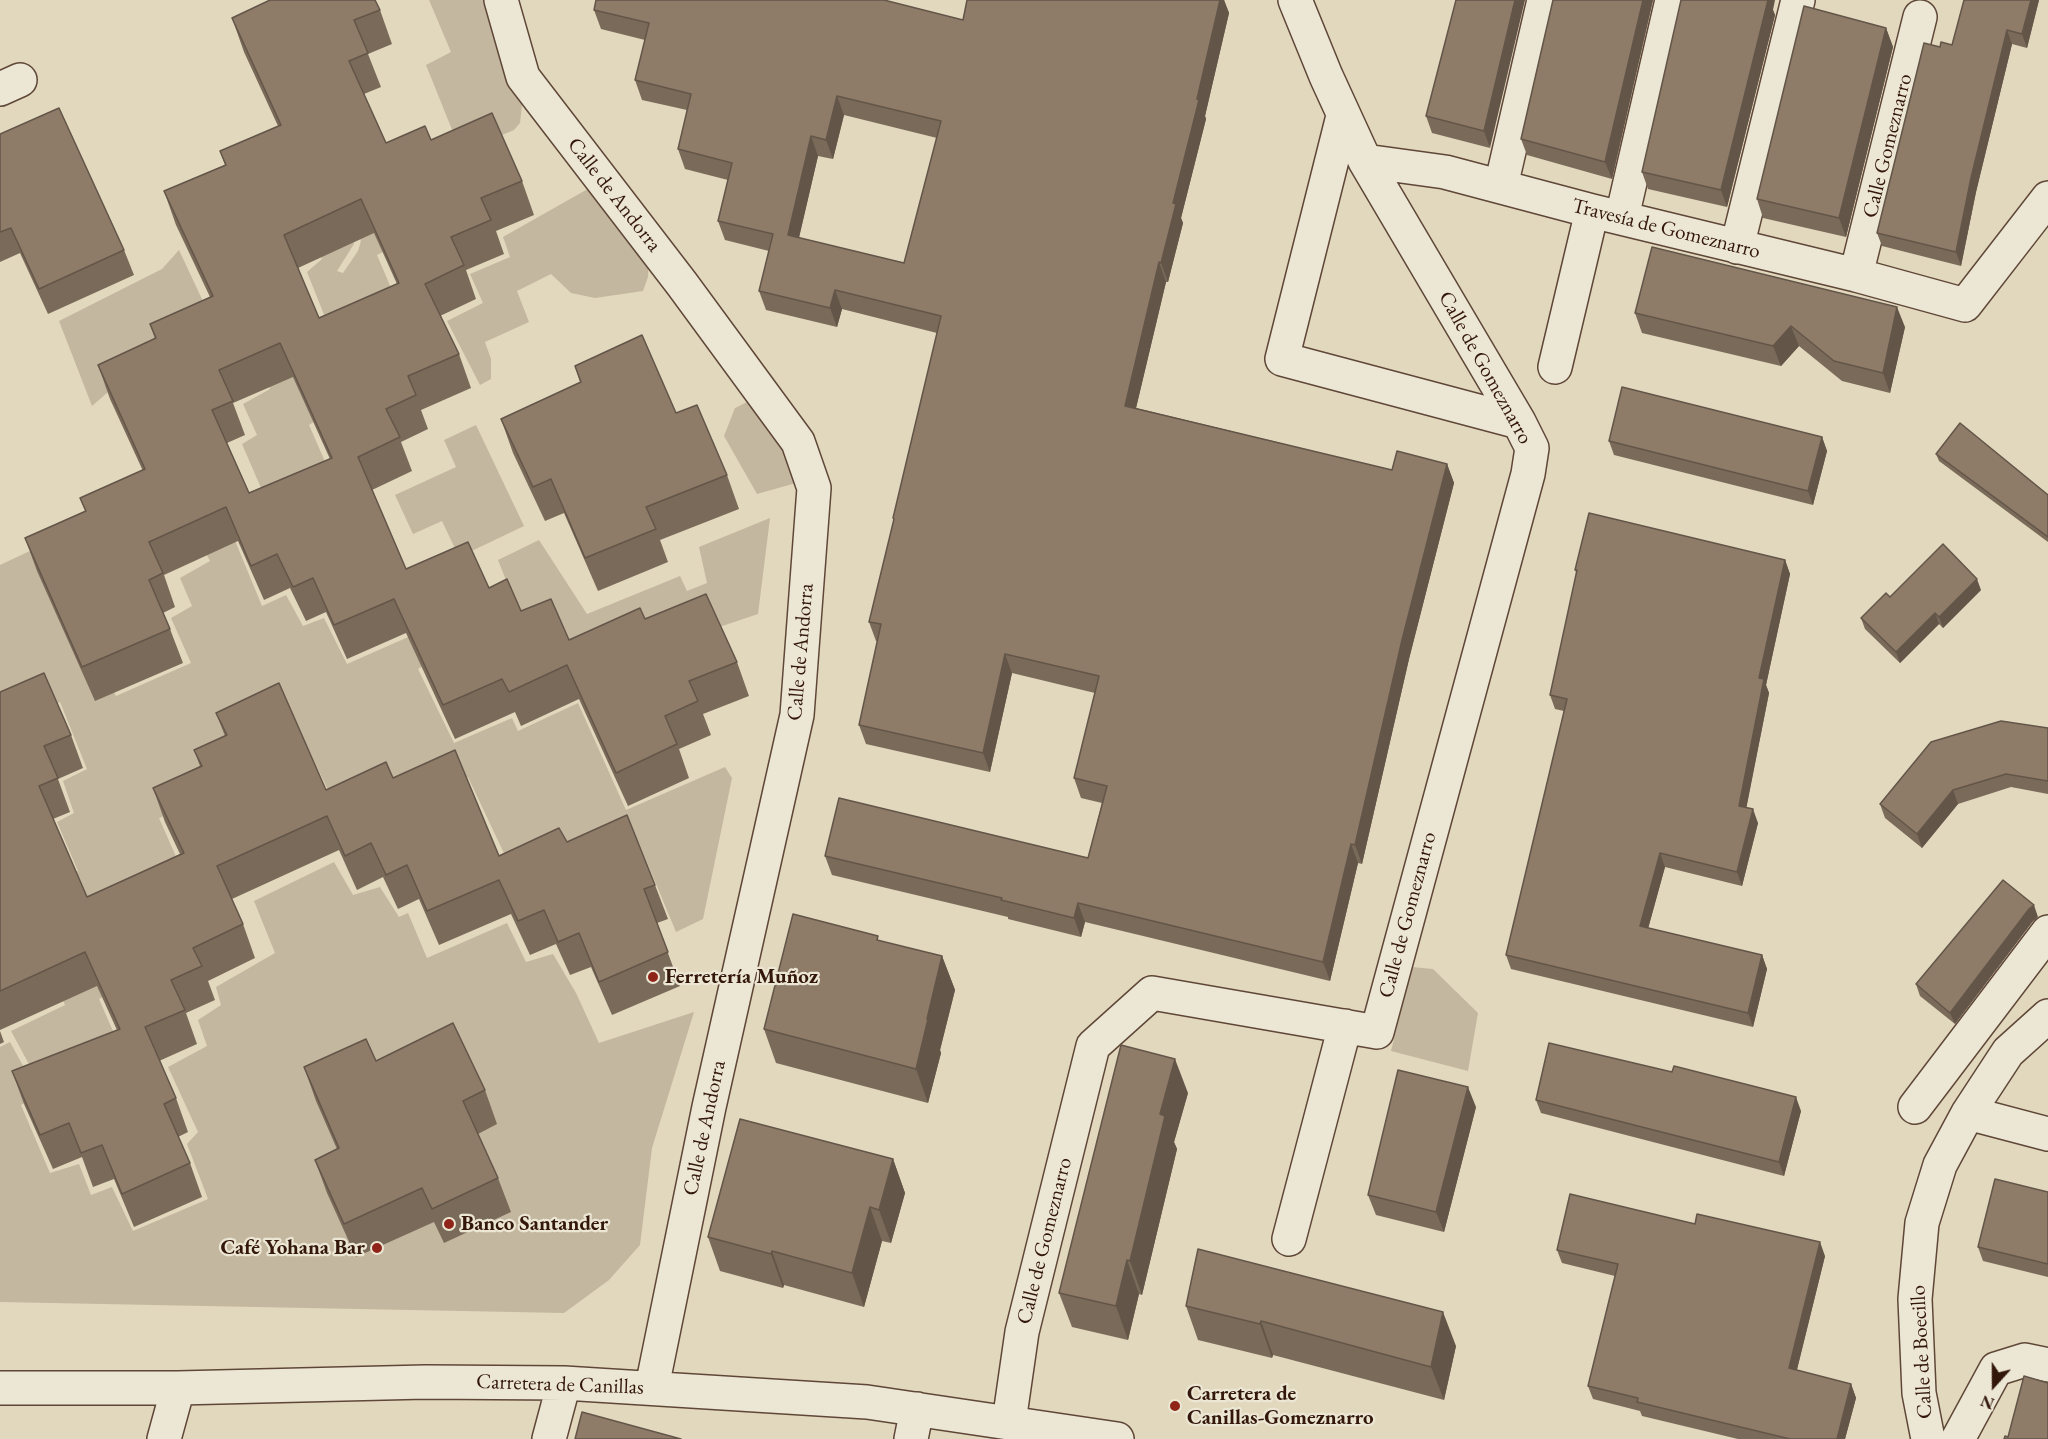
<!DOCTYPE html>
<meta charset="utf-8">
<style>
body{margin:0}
#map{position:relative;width:2048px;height:1439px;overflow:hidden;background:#e2d8bd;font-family:"EB Garamond",serif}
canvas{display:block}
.north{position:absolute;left:1964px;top:1355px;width:60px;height:60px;-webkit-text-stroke:4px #ece6d4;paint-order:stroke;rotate:201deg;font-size:16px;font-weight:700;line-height:24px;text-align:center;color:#33170b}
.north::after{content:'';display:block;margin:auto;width:21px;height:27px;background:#33170b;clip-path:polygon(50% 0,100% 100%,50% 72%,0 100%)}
</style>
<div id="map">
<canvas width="2048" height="1439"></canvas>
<div class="north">N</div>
</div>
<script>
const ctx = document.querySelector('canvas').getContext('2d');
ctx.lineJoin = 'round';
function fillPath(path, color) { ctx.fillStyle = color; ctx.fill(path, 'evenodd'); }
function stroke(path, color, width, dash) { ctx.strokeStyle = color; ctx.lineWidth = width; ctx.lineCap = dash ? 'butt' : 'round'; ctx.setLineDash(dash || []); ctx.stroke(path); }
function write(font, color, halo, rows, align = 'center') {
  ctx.font = font + ' "EB Garamond",serif'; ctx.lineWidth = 4.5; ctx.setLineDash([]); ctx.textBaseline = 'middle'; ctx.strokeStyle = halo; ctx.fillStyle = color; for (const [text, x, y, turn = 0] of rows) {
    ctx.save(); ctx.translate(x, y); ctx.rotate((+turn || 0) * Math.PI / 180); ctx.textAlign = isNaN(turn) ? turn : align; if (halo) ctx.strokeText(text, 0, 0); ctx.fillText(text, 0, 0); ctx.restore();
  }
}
const green = new Path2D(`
 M429 0H488L512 78 522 105 520 123 514 130 461 152 426 65 451 52Z
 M593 186 649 253 648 277 643 291 595 298 571 293 551 274 517 291 529 322 485 342 491 359V379L480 385 447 321 483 303 470 274 510 257 503 237Z
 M366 200 387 250 377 255 406 323 320 418 309 425 341 498 261 488 242 444 257 435 243 404 270 389 253 352 325 317 307 272 322 259 312 229 352 235 354 244 337 271 343 273 358 251 361 241 344 208Z
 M179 250 215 327 108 392 92 406 59 321 162 269Z
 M757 397 790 448 796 483 757 494 724 436 735 408Z
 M476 425 524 526 459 557 442 521 413 534 395 495 456 467 444 440Z
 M139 500 87 640 116 696 191 663 171 618 192 606 180 578 210 561 190 522 222 509 262 606 286 595 303 626 324 618 347 664 415 634 428 663 418 669 454 743 512 718 518 731 578 703 626 810 725 767 732 778 703 919 676 932 639 843 580 869 517 881 468 777 407 805 341 817 291 713 209 798 159 818 189 886 111 992 99 999 130 1070 44 1092 11 1031 65 1005 29 926 7 904 78 871 57 822 74 813 63 781 87 769 60 702 0 726V565Z
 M770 518 758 614 583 673 519 613 498 560 539 540 587 614 680 576 687 591 707 583 699 547Z
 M334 862 353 895 380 887 399 917 408 913 427 958 507 923 526 962 553 954 576 993 599 1043 694 1012 652 1148 640 1245 609 1280 564 1313 0 1302V1047L10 1042 39 1095 21 1105 50 1173 79 1164 91 1195 112 1187 133 1231 208 1199 187 1144 198 1132 168 1067 207 1046 198 1020 221 1005 216 987 275 953 254 901Z
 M1412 967 1433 969 1478 1013 1468 1071 1391 1051Z`);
const minor = new Path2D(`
 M501 0 523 77 682 284 798 442 814 488 797 715 709 1107 652 1387
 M0 89 20 80
 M1343 116 1282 359 1519 422
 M1365 161 1445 172 1592 211 1856 275 1965 305 2048 198
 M1501 186 1544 0
 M1622 217 1672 0
 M1737 247 1798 0
 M1856 275 1920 17
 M1555 367 1592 211
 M1915 1107 2048 932
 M1968 1113 2048 1134
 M1289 1239 1345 1026
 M0 1388H178L425 1382 564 1383 867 1402 1117 1439
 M1009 1422 1022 1332 1093 1046 1152 993 1377 1032 1528 474 1532 448 1519 422 1365 161 1326 76 1295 0
 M164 1439 178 1388
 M549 1439 564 1383
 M911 1439 917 1409
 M1928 1439 1919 1393 1915 1299 1922 1223 1940 1165 1968 1113 2008 1052 2048 1016
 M1958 1439 1996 1369 2025 1360 2048 1365`);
const wall = new Path2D(`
 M967 0H1224L1229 13 1205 116 1206 119 1181 218 1183 223 1168 282H1166L1136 408 1392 470 1447 464 1454 483 1409 659 1362 864 1358 863 1330 981 1085 922 1081 937 1008 919V917L832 875 825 856 1088 858 1102 803 1081 798 1074 778 1095 693 1012 673 990 772 866 744 859 725 878 641H876L869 622 894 521 893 518 937 333 842 309 837 327 766 310 759 291 769 251 725 240 718 221 728 180 685 169 678 149 687 110 642 100 635 80 645 40 601 29 594 10 963 20ZM844 115 937 138 904 263 799 238 818 156 833 159Z
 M1456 0 1490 148 1432 133 1426 116Z
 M1553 0H1653L1612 179 1527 155 1521 139Z
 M1964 0H2039L2027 48 2012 44 1976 192 1961 266 1882 246 1877 233 1940 47 1952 45Z
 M380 10 392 44 368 54 381 87 364 94 386 143 431 140 522 181 534 215 496 231 504 254 466 270 476 299 440 316 459 354 471 388 421 410 428 429 401 442 412 471 372 490 406 569 489 588 521 611 569 640 645 619 737 662 749 696 703 714 711 735 679 749 689 778 628 806 579 699 521 726 515 712 455 739 406 633 347 659 326 612 306 621 290 588 264 600 238 541 164 575 175 607 163 613 170 629 183 663 95 701 37 571 25 538 85 511 80 498 143 471 110 399 98 365 155 339 150 324 210 297 176 225 164 191 225 165 220 151 278 126 244 52 232 18ZM374 233 397 284 319 318 298 268ZM293 377 330 459 249 493 227 443 245 435 233 403Z
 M1773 10 1775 15 1727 207 1648 189 1642 172Z
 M1886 28 1893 47 1846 237 1763 218 1757 199Z
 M0 134 124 250 134 275 48 314 20 253 0 262Z
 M1635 313 1905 327 1890 393 1842 381 1799 346 1781 366 1642 333Z
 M575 366 676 413 727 475 739 509 660 540 668 562 598 591 564 513 545 521 513 453 501 419 580 382Z
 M1822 437 1827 451 1813 505 1614 455 1609 441Z
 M1936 454 2048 495V542L1939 461Z
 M1785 560 1790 574 1766 685 1769 693 1746 808 1758 823 1742 886 1665 867 1648 928 1762 955 1767 969 1753 1027 1511 969 1506 955 1564 711 1555 709 1550 695 1577 574 1575 570Z
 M1981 590 1943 628 1939 624 1900 663 1865 629 1861 618 1890 597Z
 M0 692 71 735 83 768 58 779 70 812 53 819 87 897 180 854 165 822 153 788 200 766 194 750 225 736 216 713 326 790 393 778 499 856 567 842 655 885 668 919 657 923 680 986 612 1015 591 967 570 975 556 944 530 955 511 914 439 945 419 899 398 909 383 877 357 890 339 850 232 899 243 924 255 958 208 981 215 1000 186 1013 197 1044 159 1061 176 1098 188 1132 178 1137 190 1163 202 1197 134 1227 114 1179 93 1187 82 1157 53 1169 24 1104 12 1071 117 1030 97 986 0 1030Z
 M2048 728V794L2011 787 1958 804 1922 848 1885 818 1880 804Z
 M2038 917 2033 921 1955 1024 1920 996 1916 984Z
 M880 941 942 956 955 990 940 1050 941 1053 928 1103 776 1063 764 1029Z
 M0 1031 4 1042 0 1044Z
 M376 1061 485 1090 497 1124 478 1134 498 1178 511 1212 444 1243 434 1222 356 1257 327 1193 315 1160 337 1149 316 1101 304 1067Z
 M1188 1093 1174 1142 1177 1149 1142 1295 1139 1294 1128 1340 1072 1327 1059 1293Z
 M1536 1100 1801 1111 1784 1176 1541 1113Z
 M1476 1107 1444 1232 1376 1215 1368 1195Z
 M893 1159 905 1193 891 1243 882 1241 864 1307 784 1285 783 1288 720 1271 708 1237Z
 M2048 1192V1277L1983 1261 1978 1247Z
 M1557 1250 1825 1256 1797 1370 1851 1384 1856 1398 1845 1439H1738L1642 1416 1640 1411 1593 1399 1588 1386 1615 1276 1562 1263Z
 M1186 1306 1456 1346 1444 1400 1273 1355 1272 1358 1198 1340Z`);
const shadedWall = new Path2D(`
 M1220 0H1224L1229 13 1205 116 1206 119 1181 218 1183 223 1168 282 1161 263 1173 203Z
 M1515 0H1525L1490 148 1484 131Z
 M1643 0H1653L1612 179 1605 162Z
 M1766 0H1775L1773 10 1775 15 1727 207 1721 190Z
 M2031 0H2039L2027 48 2022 34Z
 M1886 28 1893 47 1846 237 1839 218Z
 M2007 30 2012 44 1976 192 1961 266 1956 252 1971 178Z
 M837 96 844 115 833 159 826 140Z
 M811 136 818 156 795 254 788 235Z
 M1159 262 1166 282 1132 425 1125 406Z
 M835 290 842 309 837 327 830 308Z
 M1897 307 1905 327 1890 393 1883 373Z
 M1791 326 1799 346 1781 366 1773 346Z
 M1822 437 1827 451 1813 505 1808 491Z
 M1447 464 1454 483 1409 659 1362 864 1355 845 1402 640Z
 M1785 560 1790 574 1766 685 1769 693 1744 820 1739 806 1759 678Z
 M1977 579 1981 590 1943 628 1939 617Z
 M1935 613 1939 624 1900 663 1896 652Z
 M1005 654 1012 673 990 772 983 753Z
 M1953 790 1958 804 1922 848 1917 834Z
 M1753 809 1758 823 1742 886 1737 872Z
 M1351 844 1358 863 1330 981 1323 962Z
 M1660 853 1665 867 1645 940 1640 926Z
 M1078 903 1085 922 1081 937 1074 918Z
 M2034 905 2038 917 2033 921 1955 1024 1950 1013 2029 909Z
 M1762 955 1767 969 1753 1027 1748 1013Z
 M942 956 955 990 940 1050 941 1053 928 1103 916 1069 927 1019Z
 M1175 1059 1188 1093 1174 1142 1177 1149 1142 1295 1130 1261 1160 1114Z
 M1468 1087 1476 1107 1444 1232 1436 1212Z
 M1796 1097 1801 1111 1784 1176 1779 1162Z
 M893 1159 905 1193 891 1243 879 1210Z
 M870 1207 882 1241 864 1307 852 1273Z
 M1820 1242 1825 1256 1794 1381 1789 1368Z
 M772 1251 784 1285 783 1288 771 1254Z
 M1127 1260 1139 1294 1128 1340 1116 1306Z
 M1443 1312 1456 1346 1444 1400 1431 1367Z
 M1261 1321 1273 1355 1272 1358 1260 1324Z
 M1851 1384 1856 1398 1845 1439H1837Z`);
const building = new Path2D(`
 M270 0H375L380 10 354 20 368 53 349 61 386 143 425 126 431 140 492 113 522 181 481 198 491 220 451 237 464 265 425 284 459 354 408 376 416 395 386 409 400 437 358 457 406 569 468 542 489 588 507 579 521 611 551 599 569 640 640 608 645 619 706 594 737 662 689 681 698 701 665 716 677 744 616 773 567 665 509 692 502 679 443 705 394 599 334 625 313 578 293 587 277 554 251 566 226 507 149 542 163 573 149 580 170 629 82 667 25 538 86 511 80 498 145 469 98 365 156 338 150 324 213 296 164 191 226 165 220 151 281 125 232 18ZM361 199 399 283 319 318 284 235ZM280 343 332 458 249 493 212 410 233 401 219 370Z
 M596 0H884L963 20 967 0H1220L1197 99 1199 100 1173 203 1176 204 1161 263 1159 262 1125 406 1392 470 1397 451 1447 464 1402 640 1355 845 1351 844 1323 962 1078 903 1074 918 1001 900 1002 898 825 856 839 798 1088 858 1107 786 1074 778 1099 676 1005 654 983 753 859 725 881 624 869 622 894 519 893 518 941 316 835 290 830 308 759 291 773 234 718 221 732 163 678 149 691 94 635 80 649 23 594 10ZM837 96 941 121 904 263 788 235 811 136 826 140Z
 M1456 0H1515L1484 131 1426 116Z
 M1553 0H1643L1605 162 1521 139Z
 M1681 0H1768L1721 190 1642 172Z
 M1964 0H2031L2022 34 2007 30 1971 178 1956 252 1877 233 1924 43 1940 47 1941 42 1952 45Z
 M1804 6 1886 28 1839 218 1757 199Z
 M59 108 124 250 39 289 11 228 0 232V134Z
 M1652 247 1897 307 1883 373 1834 361 1791 326 1773 346 1635 313Z
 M642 335 676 413 697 405 727 475 646 507 656 529 585 558 551 479 533 487 501 419 581 382 575 366Z
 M1622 387 1822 437 1808 491 1609 441Z
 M1960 423 2048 495V537L1936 454Z
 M1589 513 1785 560 1759 678 1764 679 1739 806 1753 809 1737 872 1660 853 1640 926 1762 955 1748 1013 1506 955 1567 699 1550 695 1577 570H1575Z
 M1943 544 1977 579 1939 617 1935 613 1896 652 1861 618 1886 593 1890 597Z
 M44 673 71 735 44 746 58 778 39 786 87 897 184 853 153 788 202 766 194 750 227 735 216 713 279 683 326 790 386 762 393 778 455 750 499 856 559 828 567 842 627 815 655 885 644 889 668 952 599 982 579 933 558 942 544 910 518 921 499 880 427 911 407 865 386 875 371 843 345 856 327 816 217 866 243 924 193 948 202 966 171 980 185 1010 145 1027 176 1098 164 1104 190 1163 122 1194 102 1145 81 1153 69 1123 40 1135 12 1071 120 1029 85 952 0 991V692Z
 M2001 721 2048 728V781L2006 774 1953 790 1917 834 1880 804 1931 742Z
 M2003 880 2034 905 2029 909 1950 1013 1916 984Z
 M793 914 878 936 877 940 942 956 927 1019H928L916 1069 764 1029Z
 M453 1023 485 1090 463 1101 498 1178 432 1209 422 1188 344 1224 315 1160 339 1148 304 1067 366 1039 376 1061Z
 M1549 1043 1672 1072 1674 1066 1796 1097 1779 1162 1536 1100Z
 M1121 1045 1175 1059 1160 1114 1165 1116 1130 1261 1127 1260 1116 1306 1059 1293Z
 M1398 1070 1468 1087 1436 1212 1368 1195Z
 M740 1119 893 1159 879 1210 870 1207 852 1273 772 1251 771 1254 708 1237Z
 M1995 1179 2048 1192V1264L1978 1247Z
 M1570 1194 1695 1224 1697 1214 1820 1242 1789 1368 1851 1384 1837 1439H1790L1637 1402 1638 1398 1588 1386 1618 1264 1557 1250Z
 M1198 1249 1443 1312 1431 1367 1261 1321 1260 1324 1186 1306Z
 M2024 1376 2048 1383V1439H2004L2005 1436 2008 1437Z
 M582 1412 681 1439H575Z`);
const markers = [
 [653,977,6,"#8f2418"],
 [449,1224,6,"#8f2418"],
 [377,1248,6,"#8f2418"],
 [1175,1406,6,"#8f2418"]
];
const streetNames = [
 ["Calle Gomeznarro",1888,146,-76],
 ["Calle de Andorra",614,195,52],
 ["Travesía de Gomeznarro",1666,229,14],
 ["Calle de Gomeznarro",1485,368,61],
 ["Calle de Andorra",801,652,-85],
 ["Calle de Gomeznarro",1408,915,-75],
 ["Calle de Andorra",705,1128,-78],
 ["Calle de Gomeznarro",1045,1241,-76],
 ["Calle de Boecillo",1922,1352,-93],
 ["Carretera de Canillas",560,1385,2]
];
const poiNames = [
 ["Ferretería Muñoz",665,977],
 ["Banco Santander",461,1224],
 ["Café Yohana Bar",365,1248,"right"],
 ["Carretera de",1187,1394],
 ["Canillas-Gomeznarro",1187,1418]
];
fillPath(green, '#c4b79f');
stroke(minor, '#5f4738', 36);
stroke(minor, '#ece6d4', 33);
fillPath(wall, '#7a6a59');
fillPath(shadedWall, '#635649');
fillPath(building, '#8e7b68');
stroke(building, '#635649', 1.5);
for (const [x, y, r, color] of markers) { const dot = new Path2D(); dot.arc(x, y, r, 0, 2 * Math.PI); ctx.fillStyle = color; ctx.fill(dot); stroke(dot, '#ece6d4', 2); }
write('21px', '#33170b', '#ece6d4', streetNames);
write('bold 21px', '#33170b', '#ece6d4', poiNames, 'left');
</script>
